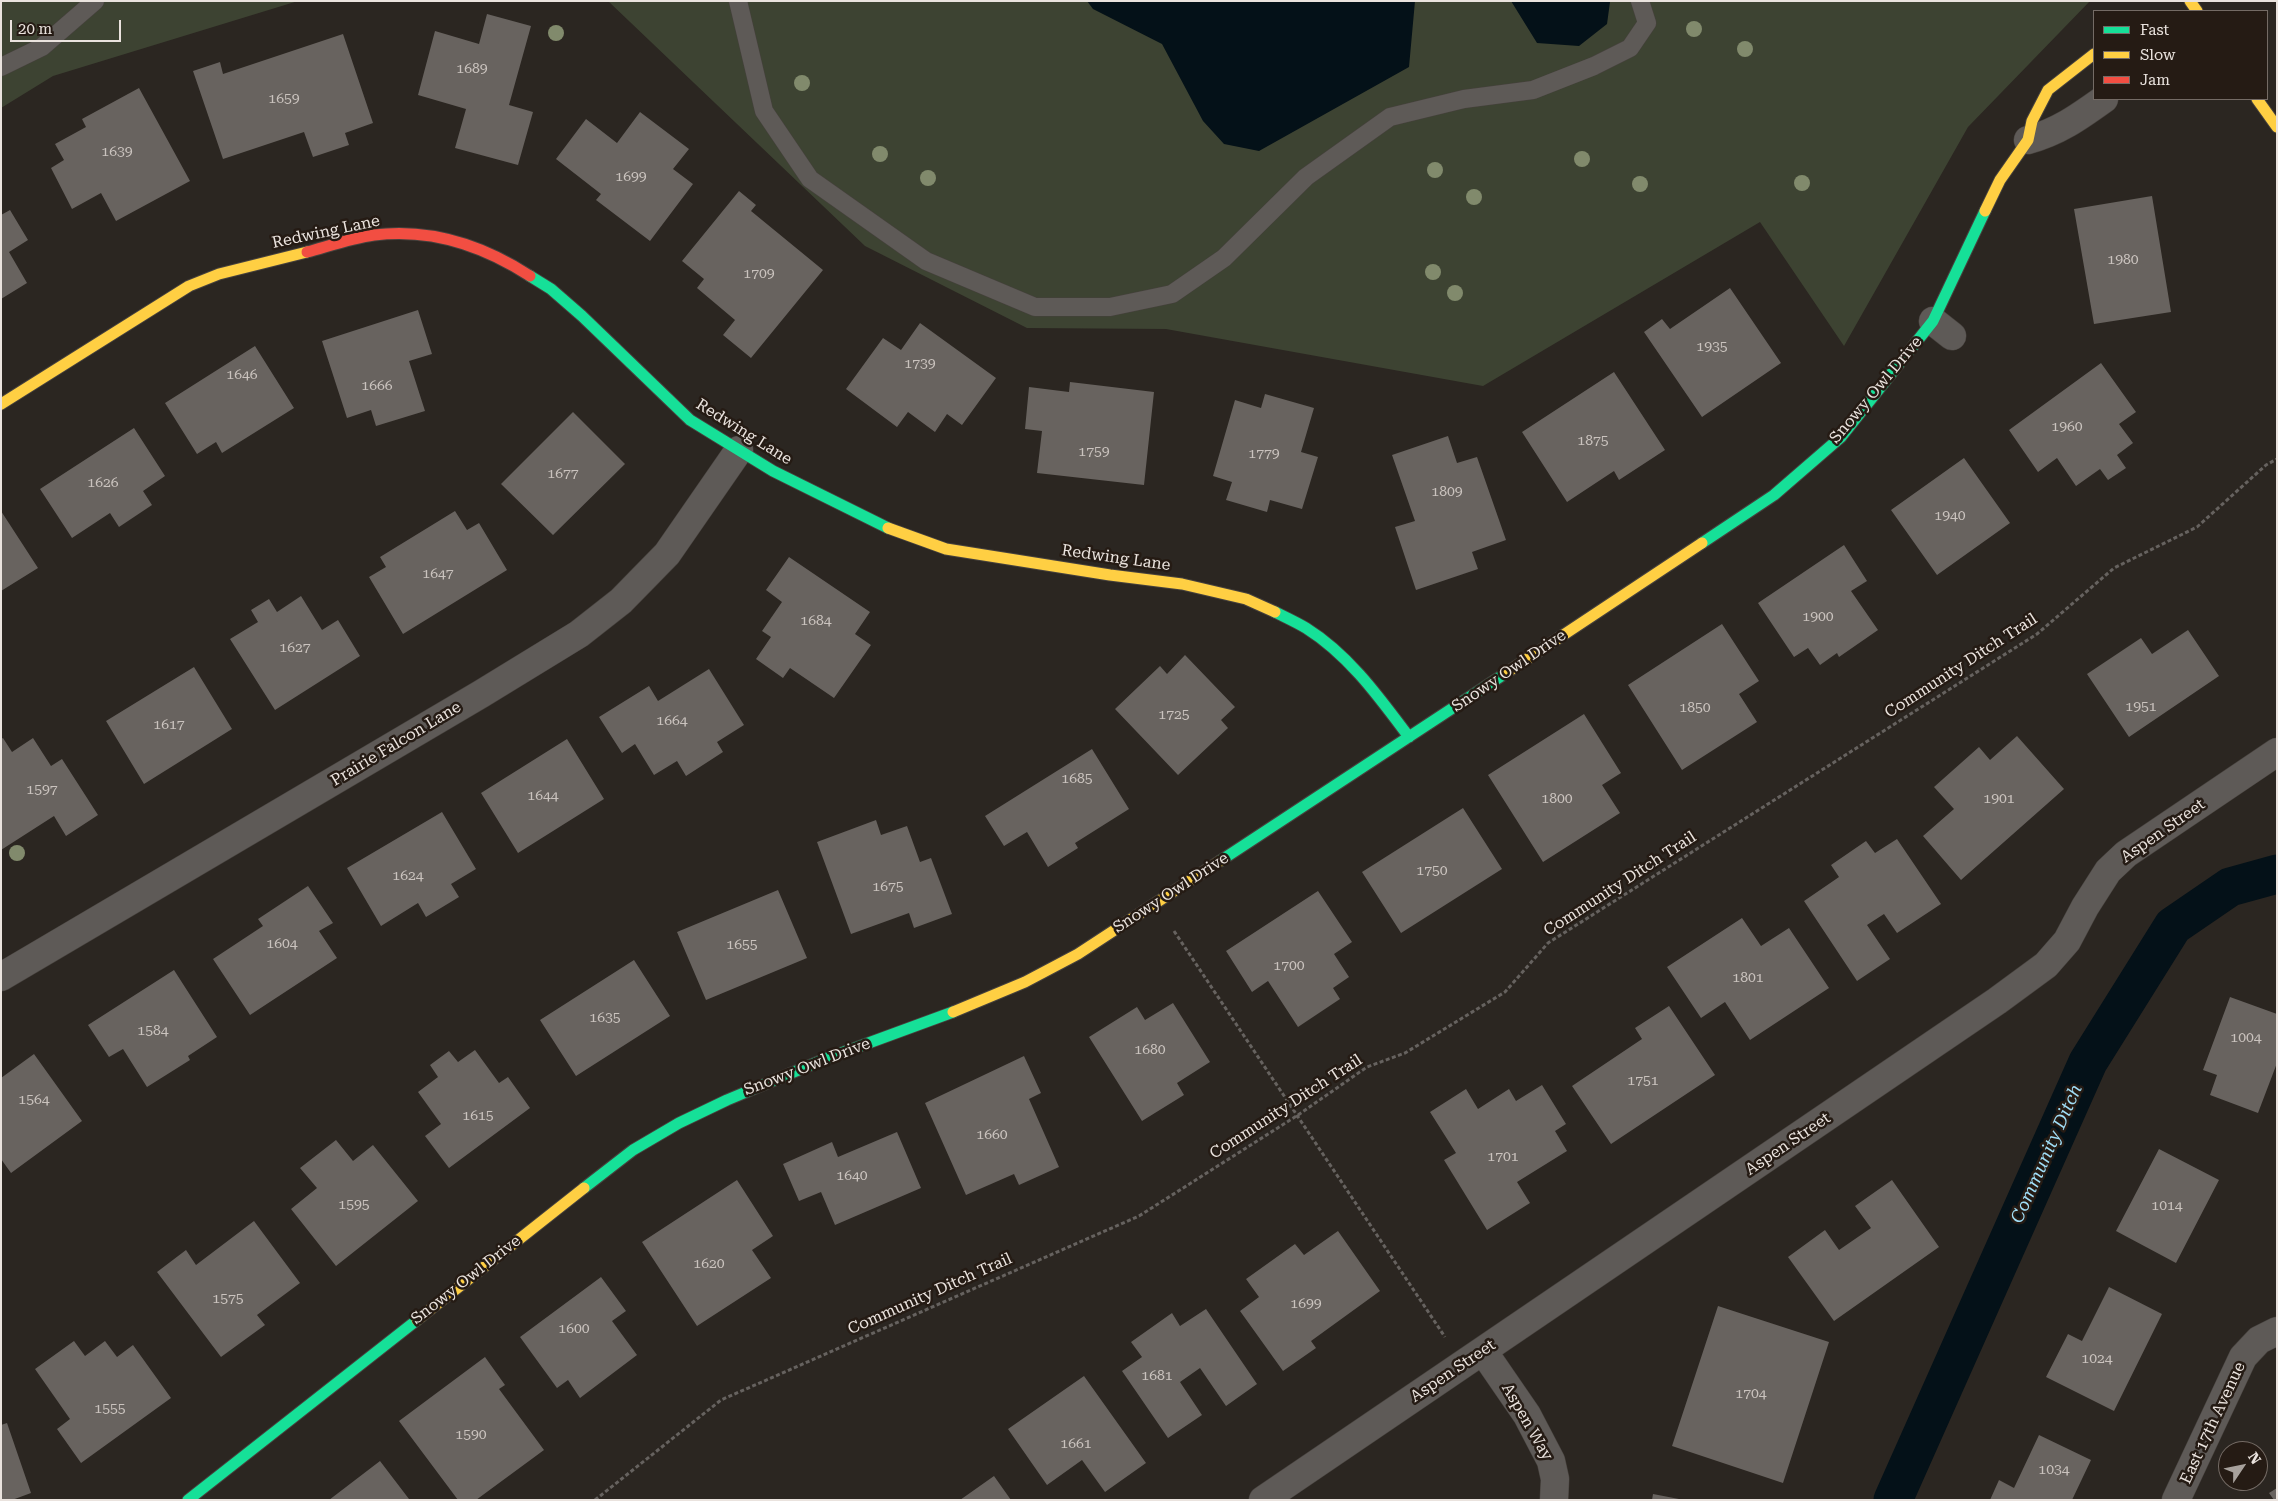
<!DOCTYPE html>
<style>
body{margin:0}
#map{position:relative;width:2278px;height:1501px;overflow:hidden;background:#2b2621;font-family:"Roboto Serif",serif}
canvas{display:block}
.frame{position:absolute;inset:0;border:2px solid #eae3de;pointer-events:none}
.legend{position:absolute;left:2093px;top:10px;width:175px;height:90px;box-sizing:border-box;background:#251b14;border:1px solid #746b65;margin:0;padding:6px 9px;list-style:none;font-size:15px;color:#eae3de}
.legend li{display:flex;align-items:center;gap:10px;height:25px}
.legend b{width:25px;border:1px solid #746b65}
.north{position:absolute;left:2218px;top:1441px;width:50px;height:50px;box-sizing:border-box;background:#251b14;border:1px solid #746b65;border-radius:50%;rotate:56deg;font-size:14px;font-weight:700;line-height:20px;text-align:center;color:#eae3de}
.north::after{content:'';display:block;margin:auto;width:18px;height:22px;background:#a7a19c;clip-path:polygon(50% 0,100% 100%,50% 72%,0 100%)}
.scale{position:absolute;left:10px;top:20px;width:111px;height:22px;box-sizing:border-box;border:2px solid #eae3de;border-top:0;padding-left:6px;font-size:15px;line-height:18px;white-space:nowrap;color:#eae3de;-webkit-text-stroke:4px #251b14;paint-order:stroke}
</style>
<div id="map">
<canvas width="2278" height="1501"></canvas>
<div class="frame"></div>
<ul class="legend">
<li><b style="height:6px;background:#16e098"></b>Fast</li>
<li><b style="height:6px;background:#ffcf43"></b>Slow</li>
<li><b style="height:6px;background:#f24e42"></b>Jam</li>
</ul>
<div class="north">N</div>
<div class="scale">20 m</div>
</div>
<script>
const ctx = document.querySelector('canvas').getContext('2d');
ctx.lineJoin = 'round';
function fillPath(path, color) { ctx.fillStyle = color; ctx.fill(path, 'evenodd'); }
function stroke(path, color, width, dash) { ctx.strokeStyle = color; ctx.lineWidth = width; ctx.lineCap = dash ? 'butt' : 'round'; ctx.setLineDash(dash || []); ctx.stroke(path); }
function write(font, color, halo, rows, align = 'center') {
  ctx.font = font + ' "Roboto Serif",serif'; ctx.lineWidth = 5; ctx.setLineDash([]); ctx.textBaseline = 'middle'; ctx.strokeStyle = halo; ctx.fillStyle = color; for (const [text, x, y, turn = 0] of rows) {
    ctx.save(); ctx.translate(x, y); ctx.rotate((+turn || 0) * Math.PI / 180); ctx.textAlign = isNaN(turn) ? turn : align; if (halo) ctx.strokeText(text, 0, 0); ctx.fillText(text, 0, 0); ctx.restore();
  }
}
const green = new Path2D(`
 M1 1H298L53 76 1 108Z
 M608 1H2090L1968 127 1844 346 1760 222 1483 386 1166 329 1027 328 865 246Z`);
const water = new Path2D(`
 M1087 1H1415L1409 67 1259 151 1224 144 1203 121 1162 44 1093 9Z
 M1511 1H1610V2L1607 24 1579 46 1537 43Z`);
const canal = new Path2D(`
 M1893 1500 2088 1062 2173 926 2230 887 2277 874`);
const building = new Path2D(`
 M487 14 531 26 509 105 533 112 518 165 455 148 466 109 418 95 435 31 479 44Z
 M343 34 373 123 345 133 349 145 313 157 304 132 223 159 193 71 220 62 223 74Z
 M139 88 190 181 116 221 101 193 72 209 51 168 64 160 55 144 86 127 82 119Z
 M640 112 689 149 673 169 693 184 650 241 596 200 601 194 556 159 586 119 617 143Z
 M739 191 756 205 751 211 823 270 751 358 723 335 735 320 697 288 704 279 682 261Z
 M2152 196 2171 312 2094 324 2074 209Z
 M10 210 28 240 9 252 27 283 1 299V215Z
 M1730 288 1781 363 1702 417 1644 332 1662 319 1670 329Z
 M418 310 432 354 409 361 425 411 376 426 371 410 347 418 322 341Z
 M920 323 996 378 962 425 947 414 935 432 908 412 897 427 846 389 883 338 901 350Z
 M255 346 294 408 222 453 216 442 197 454 165 403Z
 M2101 363 2136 412 2119 424 2133 443 2117 455 2126 468 2108 480 2100 469 2076 486 2057 458 2038 472 2009 430Z
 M1614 372 1665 450 1619 480 1614 471 1567 502 1522 432Z
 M1070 382 1154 392 1144 485 1037 473 1042 431 1025 429 1029 387 1069 392Z
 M1265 394 1314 408 1301 452 1318 457 1302 509 1270 500 1267 512 1226 500 1232 482 1213 476 1235 400 1261 408Z
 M573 412 625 464 553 535 501 484Z
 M134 428 165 476 143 491 152 505 119 527 110 513 72 538 40 489Z
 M1448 436 1457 463 1477 457 1506 540 1472 552 1478 569 1416 590 1395 527 1415 521 1392 455Z
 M1964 458 2010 523 1937 575 1891 510Z
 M1 511 38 568 1 591Z
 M455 511 467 530 479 523 507 570 403 634 369 577 386 567 380 557Z
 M1844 545 1867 581 1851 591 1878 630 1839 657 1837 653 1820 665 1808 648 1794 657 1758 603Z
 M789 557 870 612 855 634 871 645 834 698 790 668 783 678 756 659 771 637 762 631 782 602 766 590Z
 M301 596 322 630 338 620 360 656 275 710 230 639 258 622 251 610 269 599 277 612Z
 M1722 624 1759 681 1739 694 1757 722 1682 770 1628 685Z
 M2188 630 2219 676 2129 737 2087 674 2141 638 2152 654Z
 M1185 655 1235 707 1221 720 1228 728 1178 775 1115 709 1160 666 1167 674Z
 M194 667 232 729 144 784 106 721Z
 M709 669 744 725 717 742 723 752 686 776 677 761 654 775 635 744 622 753 599 717 649 686 658 701Z
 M1584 714 1621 773 1602 785 1620 813 1543 862 1488 775Z
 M2017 736 2064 789 1961 880 1923 836 1954 809 1934 787 1979 747 1990 760Z
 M3 738 12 752 33 738 51 766 62 759 98 815 66 836 54 816 1 850V739Z
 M567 739 604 799 518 853 481 793Z
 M1092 749 1129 809 1075 843 1078 848 1048 867 1027 832 1004 846 985 816Z
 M1463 808 1502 869 1401 933 1362 872Z
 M442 812 476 869 451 884 459 897 426 917 418 903 381 926 347 868Z
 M876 820 881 835 907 826 920 862 931 858 952 914 914 928 909 913 851 934 817 842Z
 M1897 839 1941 904 1897 933 1884 914 1867 925 1890 959 1857 981 1804 901 1839 877 1831 865 1866 841 1875 853Z
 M308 886 333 923 319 931 337 958 250 1015 213 959 263 926 258 919Z
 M778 890 807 958 706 1000 677 932Z
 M1318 891 1352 942 1334 954 1349 977 1333 988 1340 999 1298 1027 1268 981 1252 992 1226 951Z
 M1742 918 1761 946 1789 928 1829 988 1750 1040 1725 1002 1701 1018 1667 967Z
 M634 960 670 1016 576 1076 540 1020Z
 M174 970 217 1037 188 1056 190 1060 147 1087 123 1049 109 1057 88 1025Z
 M2230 997 2277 1014V1063L2258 1113 2210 1095 2217 1075 2203 1070Z
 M1173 1003 1210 1062 1177 1083 1184 1095 1142 1121 1089 1037 1137 1007 1145 1020Z
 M1669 1006 1715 1075 1611 1144 1572 1086 1642 1039 1635 1028Z
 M475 1050 499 1083 508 1077 530 1108 449 1168 425 1136 441 1124 418 1092 438 1077 430 1065 449 1051 458 1062Z
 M34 1054 82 1121 11 1173 1 1159V1078Z
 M1024 1056 1041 1093 1029 1099 1059 1167 1019 1185 1014 1174 966 1195 925 1103Z
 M1542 1085 1566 1124 1555 1131 1567 1151 1517 1182 1530 1203 1487 1230 1444 1160 1456 1153 1430 1112 1466 1089 1478 1109 1509 1089 1516 1101Z
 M897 1132 921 1188 835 1225 821 1192 799 1201 783 1164 832 1142 838 1157Z
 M336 1140 353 1161 373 1145 418 1201 336 1266 291 1209 317 1188 300 1168Z
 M2159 1149 2219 1180 2176 1263 2116 1231Z
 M737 1180 773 1236 752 1250 771 1278 697 1326 642 1242Z
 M1892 1180 1939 1247 1834 1321 1788 1257 1825 1230 1839 1250 1871 1228 1855 1206Z
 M254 1221 300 1283 257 1315 265 1325 221 1357 157 1272 186 1250 196 1265Z
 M1338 1231 1380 1291 1311 1341 1316 1348 1283 1371 1240 1311 1259 1297 1246 1279 1295 1244 1304 1255Z
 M601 1277 626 1311 612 1321 637 1355 580 1398 568 1380 557 1388 520 1337Z
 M2109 1287 2162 1314 2114 1411 2046 1377 2068 1334 2082 1341Z
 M1718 1306 1829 1342 1783 1483 1672 1446Z
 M1206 1309 1257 1384 1226 1406 1200 1368 1180 1382 1202 1415 1168 1438 1122 1371 1142 1357 1131 1342 1172 1313 1180 1326Z
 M74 1341 85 1356 105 1341 117 1357 133 1345 171 1398 81 1463 57 1429 70 1419 35 1369Z
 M485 1357 505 1385 499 1389 544 1450 476 1500H458L399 1421Z
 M1084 1376 1146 1463 1105 1492 1082 1460 1047 1485 1008 1429Z
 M7 1423 31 1493 12 1500H1V1425Z
 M2039 1435 2091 1460 2072 1500H1990L1999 1480 2014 1488Z
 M380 1461 409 1499 329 1500Z
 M994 1476 1011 1500H960Z
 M2277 1488V1500H2274L2269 1493Z
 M1653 1494 1679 1499V1500H1652Z`);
const path = new Path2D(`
 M1174 931 1445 1337
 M595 1500 721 1400 1139 1216 1298 1115 1367 1067 1405 1053 1505 992 1548 943 2037 634 2114 568 2197 527 2266 465 2277 459`);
const lane = new Path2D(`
 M738 1 764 111 810 179 926 261 1035 307H1110L1172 294 1224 258 1306 177 1390 117 1464 99 1533 90 1594 66 1630 48 1647 23 1640 1
 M1 67 42 47 95 1`);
const street = new Path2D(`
 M2028 140C2058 132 2079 117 2104 99
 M1933 321 1952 336
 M1 977 481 694 579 634 621 601 667 554 739 450
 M1483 1351 1527 1415 1551 1461 1555 1479 1554 1500
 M1263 1500 1997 1001 2046 965 2067 941 2085 907 2108 871 2126 854 2277 752
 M2176 1500 2243 1357 2259 1340 2277 1331`);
const fast = new Path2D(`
 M530 276 551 289 582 316 690 420 773 471 888 528
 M1702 543 1774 495 1841 437 1933 321 1985 211
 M1275 612C1285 617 1296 622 1306 628 1349 655 1379 697 1409 737
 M1220 861 1506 673
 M584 1188 633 1150 679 1123 727 1100 825 1059 953 1012
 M188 1500 417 1320`);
const slow = new Path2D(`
 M2190 1 2197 11
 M2257 99 2277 127
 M1985 211 2000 180 2028 140 2032 121 2048 90 2094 54
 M1 404 189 286 219 274 307 252
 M888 528 946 549 1110 575 1182 584 1246 599 1275 612
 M1506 673 1702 543
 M953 1012 1025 982 1078 954 1220 861
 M417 1320 584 1188`);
const jam = new Path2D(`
 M307 252C329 246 352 238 374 235 431 228 484 246 530 276`);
const trees = [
 [1694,29],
 [556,33],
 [1745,49],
 [802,83],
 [880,154],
 [1582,159],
 [1435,170],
 [928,178],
 [1802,183],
 [1640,184],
 [1474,197],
 [1433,272],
 [1455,293],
 [17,853]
];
const numberNames = [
 ["1689",472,69],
 ["1659",284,99],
 ["1639",117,152],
 ["1699",631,177],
 ["1980",2123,260],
 ["1709",759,274],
 ["1935",1712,347],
 ["1739",920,364],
 ["1646",242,375],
 ["1666",377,386],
 ["1960",2067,427],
 ["1875",1593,441],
 ["1759",1094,452],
 ["1779",1264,454],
 ["1677",563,474],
 ["1626",103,483],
 ["1809",1447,492],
 ["1940",1950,516],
 ["1647",438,574],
 ["1900",1818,617],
 ["1684",816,621],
 ["1627",295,648],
 ["1951",2141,707],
 ["1850",1695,708],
 ["1725",1174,715],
 ["1664",672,721],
 ["1617",169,725],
 ["1685",1077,779],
 ["1597",42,790],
 ["1644",543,796],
 ["1800",1557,799],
 ["1901",1999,799],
 ["1750",1432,871],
 ["1624",408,876],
 ["1675",888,887],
 ["1604",282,944],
 ["1655",742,945],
 ["1700",1289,966],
 ["1801",1748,978],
 ["1635",605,1018],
 ["1584",153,1031],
 ["1004",2246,1038],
 ["1680",1150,1050],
 ["1751",1643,1081],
 ["1564",34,1100],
 ["1615",478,1116],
 ["1660",992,1135],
 ["1701",1503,1157],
 ["1640",852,1176],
 ["1595",354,1205],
 ["1014",2167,1206],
 ["1620",709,1264],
 ["1575",228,1299],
 ["1699",1306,1304],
 ["1600",574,1329],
 ["1024",2097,1359],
 ["1681",1157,1376],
 ["1704",1751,1394],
 ["1555",110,1409],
 ["1590",471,1435],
 ["1661",1076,1444],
 ["1034",2054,1470]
];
const streetNames = [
 ["Redwing Lane",326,232,-12],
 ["Snowy Owl Drive",1876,390,-50],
 ["Redwing Lane",744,432,32],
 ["Redwing Lane",1116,558,8],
 ["Community Ditch Trail",1961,666,-33],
 ["Snowy Owl Drive",1509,671,-34],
 ["Prairie Falcon Lane",396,744,-31],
 ["Aspen Street",2163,831,-35],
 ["Community Ditch Trail",1620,884,-33],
 ["Snowy Owl Drive",1171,893,-33],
 ["Snowy Owl Drive",807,1067,-21],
 ["Community Ditch Trail",1286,1107,-33],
 ["Aspen Street",1788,1144,-34],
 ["Snowy Owl Drive",466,1280,-38],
 ["Community Ditch Trail",930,1294,-24],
 ["Aspen Street",1453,1371,-34],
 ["Aspen Way",1527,1422,60],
 ["East 17th Avenue",2213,1423,-65]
];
const waterNames = [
 ["Community Ditch",2047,1154,-66]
];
fillPath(green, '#3d4332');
fillPath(water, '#041118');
stroke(canal, '#041118', 39);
fillPath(building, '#68635f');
stroke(lane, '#46413d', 19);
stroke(street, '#46413d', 29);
stroke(fast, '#46413d', 13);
stroke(slow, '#46413d', 13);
stroke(jam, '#46413d', 13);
stroke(path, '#66625f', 3, [4, 2.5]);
stroke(lane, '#5e5a57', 18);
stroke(street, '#5e5a57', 28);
stroke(fast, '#16e098', 11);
stroke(slow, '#ffcf43', 11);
stroke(jam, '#f24e42', 11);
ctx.fillStyle = '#818a6c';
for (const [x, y] of trees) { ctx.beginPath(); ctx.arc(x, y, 8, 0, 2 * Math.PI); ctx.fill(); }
write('14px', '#cac3be', null, numberNames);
write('16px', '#eae3de', '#251b14', streetNames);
write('italic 18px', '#a0ddf6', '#251b14', waterNames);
</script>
